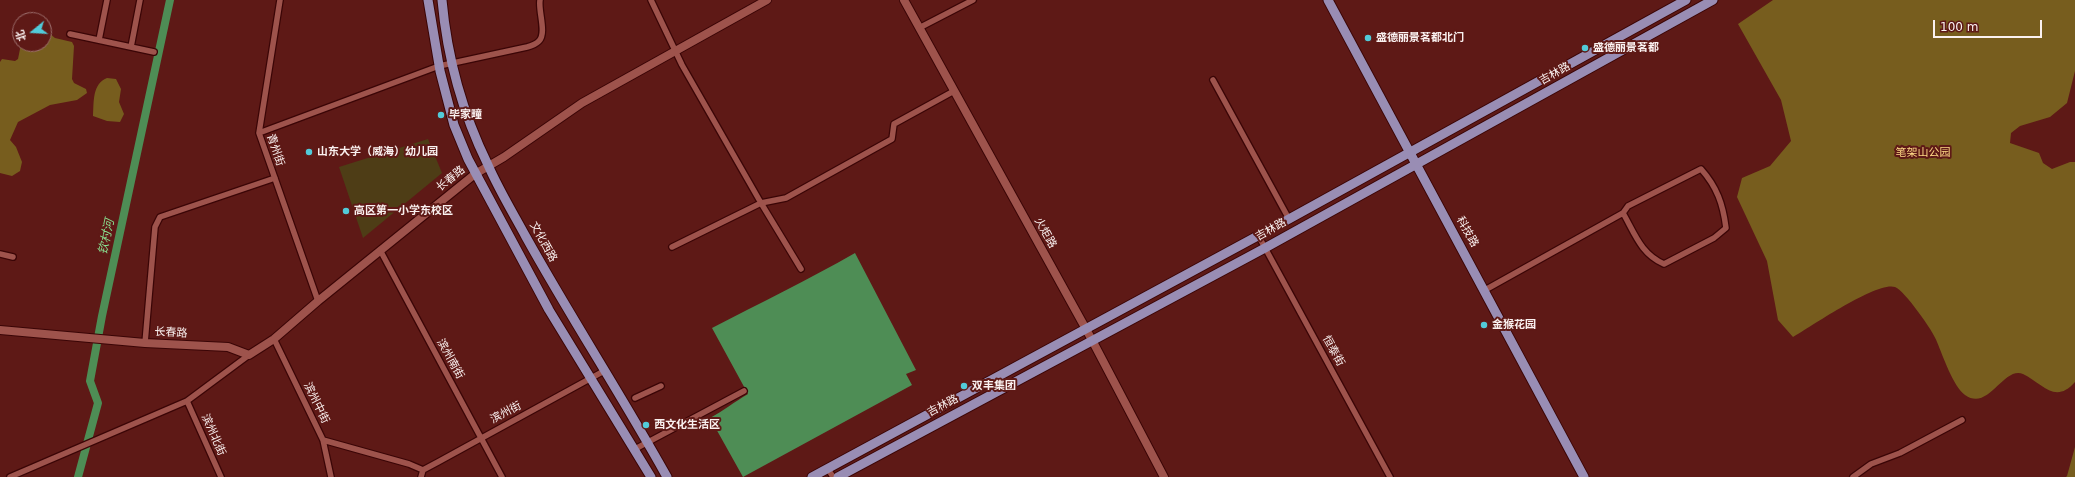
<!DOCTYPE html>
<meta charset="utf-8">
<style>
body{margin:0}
#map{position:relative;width:2075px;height:477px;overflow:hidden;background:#5e1916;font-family:"DejaVu Sans","Noto Sans SC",sans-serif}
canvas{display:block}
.north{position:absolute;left:12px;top:12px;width:40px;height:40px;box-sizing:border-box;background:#5e1916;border:1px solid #9c6f6d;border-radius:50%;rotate:252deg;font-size:11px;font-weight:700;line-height:16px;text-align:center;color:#faf1f0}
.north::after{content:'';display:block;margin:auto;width:14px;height:18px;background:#52cbd9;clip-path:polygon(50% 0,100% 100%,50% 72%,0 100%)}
.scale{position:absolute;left:1933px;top:20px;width:109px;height:18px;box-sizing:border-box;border:2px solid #faf1f0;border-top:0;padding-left:5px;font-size:12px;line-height:14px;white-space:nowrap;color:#faf1f0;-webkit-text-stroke:3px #5e1916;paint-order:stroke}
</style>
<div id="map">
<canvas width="2075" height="477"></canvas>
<div class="north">北</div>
<div class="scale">100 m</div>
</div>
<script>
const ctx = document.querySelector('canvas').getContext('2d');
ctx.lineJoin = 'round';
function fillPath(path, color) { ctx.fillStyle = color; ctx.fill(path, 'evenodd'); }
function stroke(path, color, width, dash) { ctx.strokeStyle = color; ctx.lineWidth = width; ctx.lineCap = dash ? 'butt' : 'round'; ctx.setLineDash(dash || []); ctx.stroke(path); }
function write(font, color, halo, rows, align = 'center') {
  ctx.font = font + ' "DejaVu Sans","Noto Sans SC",sans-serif'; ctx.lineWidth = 4; ctx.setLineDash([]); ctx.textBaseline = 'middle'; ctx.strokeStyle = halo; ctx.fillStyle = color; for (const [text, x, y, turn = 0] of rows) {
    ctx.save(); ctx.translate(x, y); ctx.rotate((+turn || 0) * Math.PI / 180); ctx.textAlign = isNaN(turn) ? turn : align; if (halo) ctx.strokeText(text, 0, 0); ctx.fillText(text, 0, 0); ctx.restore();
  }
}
const green = new Path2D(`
 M428 139 442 173 363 238 339 167Z`);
const forest = new Path2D(`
 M1773 0H2075V71L2067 103 2050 117 2020 126 2011 133 2010 143 2039 153 2043 163 2052 169 2070 162H2075V382C2055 405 2042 383 2023 374 2003 366 1989 412 1965 395 1953 386 1943 356 1937 342 1934 332 1904 290 1895 287 1877 281 1812 326 1793 337L1778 320 1767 261 1737 197 1742 178 1770 166 1791 141 1781 100 1738 24Z
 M44 29 55 38 72 42 74 46 72 79 74 83 86 89 87 93 77 100 50 105 18 122 10 140 16 147 22 162 20 171 12 176 0 173V62L2 59 15 61 18 59 21 44H44Z
 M107 78 116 79 121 89 119 102 124 114 120 122 107 121 93 116C94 102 92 84 107 78Z
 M2075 447V477H2066L2067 476Z`);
const water = new Path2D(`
 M855 253 916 370 906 374 912 385 743 477 710 418C723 411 734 402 748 394L712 328C760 303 808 280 855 253Z`);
const canal = new Path2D(`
 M78 477 98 403 90 381 102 316 170 0`);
const street = new Path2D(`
 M280 0 259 133 318 301
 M651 0 682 65 761 203 801 269
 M919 28 973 0
 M70 34 154 52
 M99 40 107 0
 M131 47 140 0
 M1213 80 1289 219
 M259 133 439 66 527 47C531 46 536 44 539 41 547 33 538 11 540 0
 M1258 235 1390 477
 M672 247 761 203 786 198 892 139 894 124 954 91
 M380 250 502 477
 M0 254 13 257
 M1485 290 1623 213 1628 206 1701 169C1717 187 1723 204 1726 228L1714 238 1664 264C1641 254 1635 234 1623 213
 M274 339 323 440 331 477
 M145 343 155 227 160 217 275 178
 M635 398 661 386
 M187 401 221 477
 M323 440 409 464 423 470
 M635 449 744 391
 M828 469 833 477
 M10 477 187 401 249 355
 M421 477 423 470 438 462 604 371
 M1853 477 1871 464 1900 453 1962 420`);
const secondary = new Path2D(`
 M904 0 1092 340 1164 477
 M0 330 145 343 228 347 249 355 274 339 318 301 475 174 504 157 582 103 767 0`);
const primary = new Path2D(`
 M428 0 440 71 454 125 468 159 549 310 651 477
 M442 0C447 56 463 114 488 165 499 190 513 213 526 237 571 318 622 396 667 477
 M1328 0 1584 477
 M812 477 1289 219 1686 0
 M838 477 1265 248 1713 0`);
const markers = [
 [1368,38,4,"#52cbd9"],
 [1585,48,4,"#52cbd9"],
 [441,115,4,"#52cbd9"],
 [309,152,4,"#52cbd9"],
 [346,211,4,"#52cbd9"],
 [1484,325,4,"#52cbd9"],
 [964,386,4,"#52cbd9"],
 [646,425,4,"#52cbd9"]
];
const poiNames = [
 ["盛德丽景茗都北门",1376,38],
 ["盛德丽景茗都",1593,48],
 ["毕家疃",449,115],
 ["山东大学（威海）幼儿园",317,152],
 ["高区第一小学东校区",354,211],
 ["金猴花园",1492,325],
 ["双丰集团",972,386],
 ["西文化生活区",654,425]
];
const streetNames = [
 ["吉林路",1555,74,-29],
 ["青州街",275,150,71],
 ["长春路",451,179,-39],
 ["吉林路",1271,230,-29],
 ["科技路",1467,232,61],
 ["火炬路",1045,233,61],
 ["文化西路",543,242,61],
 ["长春路",171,333,3],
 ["恒泰街",1333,351,61],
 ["滨州南街",450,359,61],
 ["滨州中街",316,403,64],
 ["吉林路",943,406,-28],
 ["滨州街",506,413,-28],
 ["滨州北街",213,435,66]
];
const parkNames = [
 ["笔架山公园",1923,153]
];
const waterNames = [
 ["钦村河",107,237,-78]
];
fillPath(green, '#4e3d16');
fillPath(forest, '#775d1e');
fillPath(water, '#4e8d55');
stroke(canal, '#4e8d55', 8);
stroke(street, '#3a0506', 8);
stroke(secondary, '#3a0506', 10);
stroke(primary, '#3a0506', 11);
stroke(street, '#9e534c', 5.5);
stroke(secondary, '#9e534c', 8);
stroke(primary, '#998db4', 9);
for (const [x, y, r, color] of markers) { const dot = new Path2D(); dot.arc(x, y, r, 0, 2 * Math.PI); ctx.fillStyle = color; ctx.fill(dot); stroke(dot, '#5e1916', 1.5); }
write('bold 11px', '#faf1f0', '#5e1916', poiNames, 'left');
write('11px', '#faf1f0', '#5e1916', streetNames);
write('11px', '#fdd885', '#5e1916', parkNames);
write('italic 12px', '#88de8f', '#5e1916', waterNames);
</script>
